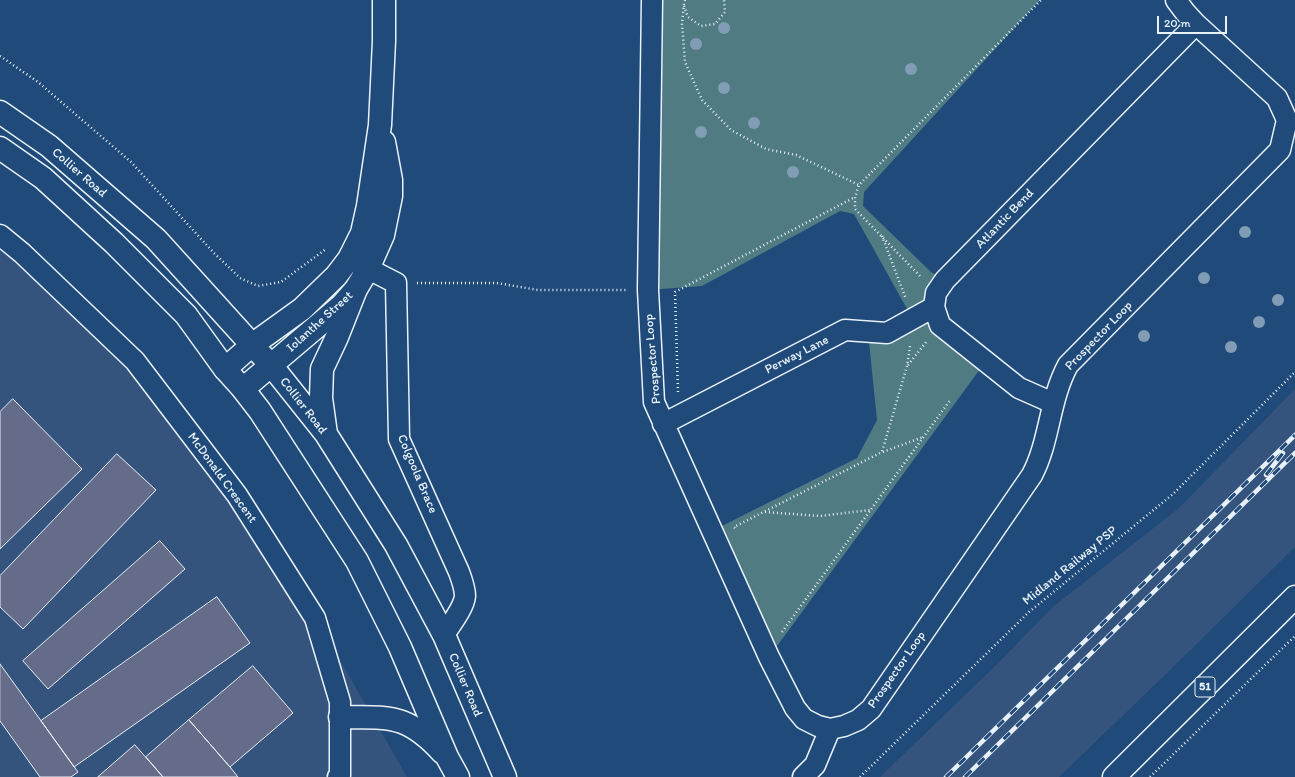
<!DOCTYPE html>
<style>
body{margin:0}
#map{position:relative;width:1295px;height:777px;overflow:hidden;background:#1f4a7a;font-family:Itim,sans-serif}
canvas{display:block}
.scale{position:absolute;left:1157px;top:16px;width:70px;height:18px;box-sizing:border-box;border:2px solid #e8f1f8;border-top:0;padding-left:5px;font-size:12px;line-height:14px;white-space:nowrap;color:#e8f1f8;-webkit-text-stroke:3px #1f4a7a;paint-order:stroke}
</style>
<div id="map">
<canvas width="1295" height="777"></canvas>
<div class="scale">20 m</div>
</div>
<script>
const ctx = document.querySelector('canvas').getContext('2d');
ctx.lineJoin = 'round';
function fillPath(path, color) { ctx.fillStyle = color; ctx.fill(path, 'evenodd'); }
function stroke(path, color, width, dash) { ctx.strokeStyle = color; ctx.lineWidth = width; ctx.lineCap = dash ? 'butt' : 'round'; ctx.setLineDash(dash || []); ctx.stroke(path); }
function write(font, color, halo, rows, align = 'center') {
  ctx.font = font + ' Itim,sans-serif'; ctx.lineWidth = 4; ctx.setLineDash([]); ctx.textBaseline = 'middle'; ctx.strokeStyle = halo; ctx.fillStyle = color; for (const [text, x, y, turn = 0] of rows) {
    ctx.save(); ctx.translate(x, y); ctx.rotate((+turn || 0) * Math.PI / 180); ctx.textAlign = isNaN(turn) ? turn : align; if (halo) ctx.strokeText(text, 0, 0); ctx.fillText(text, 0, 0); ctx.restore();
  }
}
const built = new Path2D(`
 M0 237 140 361 320 625 407 777H0Z
 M1295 389V547L1163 677 1059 777H880L992 669 1054 606 1179 508Z`);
const green = new Path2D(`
 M652 0H1040L864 192 863 206 931 272 945 280 934 307 986 361 769 657 712 531 857 458 877 420 868 332 914 319 906 307 854 214 840 211 702 286 648 290Z`);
const building = new Path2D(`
 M13 399 82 469 0 549V412Z
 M117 454 156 490 23 629 0 607V576Z
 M160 541 185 569 48 689 23 661Z
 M217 597 250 643 74 767 41 721Z
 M0 664 78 772 71 777H40L0 721Z
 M253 666 293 713 230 767 189 720Z
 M189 720 230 767 238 777H163L146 757Z
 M135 745 163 777H98Z`);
const path = new Path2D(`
 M685 0 684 3 682 24 685 62 702 100 731 130 766 149 796 155 859 185
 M684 6 688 17 701 26 715 24 725 12 724 0
 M0 56 38 82 131 162 213 252 240 278 258 286 281 282 326 249
 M882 236 906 299
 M920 276 855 209V197L859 185 1041 0
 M417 283H497L538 290H627
 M908 365 927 341
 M678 392 675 292 855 197
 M883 452 923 437
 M765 512 820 516 870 510
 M735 528 734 527 882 452 907 366 910 346
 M782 632 951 399
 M860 777 1029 612 1173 494 1295 372
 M1150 777 1295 636`);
const minor = new Path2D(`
 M652 0 648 290 654 402 769 657 795 708 804 719 818 726 830 729 844 726 858 720 871 709 1032 475C1050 441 1049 400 1068 365L1280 150 1287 120 1277 98 1196 24 1185 12 1176 0
 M0 235 22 253 135 361 237 495 315 618 340 702V775L338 777
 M353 261 396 283 399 439 459 572C462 580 465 588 465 596 464 608 450 625 444 635
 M1053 403 1019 388 940 325 934 307 936 293 945 280 1196 24
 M663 424 845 330 887 333 934 307
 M803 777 815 765 830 729`);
const tertiary = new Path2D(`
 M225 369 252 345 302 309 336 276 349 259 362 233 368 206 380 125 384 41V0
 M243 389 341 306 356 289 368 269 383 235 391 196V180L384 142`);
const primary = new Path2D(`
 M0 112 49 146 156 239 252 345 271 365 326 434 396 545 444 635 505 777
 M0 148 43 178 114 243 186 315 225 369 243 389 260 411 357 561 400 647 447 757 458 777
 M326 434 321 398 322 369 337 337 356 289
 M340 717C359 718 383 715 402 722 418 728 431 740 442 752`);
const trunk = new Path2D(`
 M1114 777 1295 597`);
const rail = new Path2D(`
 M1266 475 1283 453
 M946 777 1295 435
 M965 777 1295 453`);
const trees = [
 [724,28],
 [696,44],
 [911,69],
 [724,88],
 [754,123],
 [701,132],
 [793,172],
 [1245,232],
 [1204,278],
 [1278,300],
 [1259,322],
 [1144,336],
 [1231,347]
];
const shields = [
 [1205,687,20]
];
const shieldNames = [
 ["51",1205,687]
];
const streetNames = [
 ["Collier Road",79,173,41],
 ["Atlantic Bend",1005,219,-46],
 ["Iolanthe Street",320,322,-42],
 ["Prospector Loop",1099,336,-46],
 ["Perway Lane",797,355,-27],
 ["Prospector Loop",653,359,-95],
 ["Collier Road",303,406,52],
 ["Colgoola Brace",417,474,67],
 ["McDonald Crescent",222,478,54],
 ["Midland Railway PSP",1070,566,-39],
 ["Prospector Loop",897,670,-55],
 ["Collier Road",465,685,67]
];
fillPath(built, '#34547e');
fillPath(green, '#517b83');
fillPath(building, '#656c89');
stroke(building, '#e8f1f8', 1);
stroke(minor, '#e8f1f8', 23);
stroke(tertiary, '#e8f1f8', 25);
stroke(primary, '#e8f1f8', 25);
stroke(trunk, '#e8f1f8', 25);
stroke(path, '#e8f1f8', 2.5, [1, 3]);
stroke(minor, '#1f4a7a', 20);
stroke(tertiary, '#1f4a7a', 22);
stroke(primary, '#1f4a7a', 22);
stroke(trunk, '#1f4a7a', 22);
stroke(rail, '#e8f1f8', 4.5);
stroke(rail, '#1f4a7a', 3, [9]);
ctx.fillStyle = '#819cb5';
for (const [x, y] of trees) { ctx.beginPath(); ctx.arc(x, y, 6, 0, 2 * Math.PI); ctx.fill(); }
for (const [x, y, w] of shields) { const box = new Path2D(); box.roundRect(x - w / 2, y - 10, w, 20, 3); ctx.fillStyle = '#1f4a7a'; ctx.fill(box); stroke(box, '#e8f1f8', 1); }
write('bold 12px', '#e8f1f8', null, shieldNames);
write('13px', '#e8f1f8', '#1f4a7a', streetNames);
</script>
